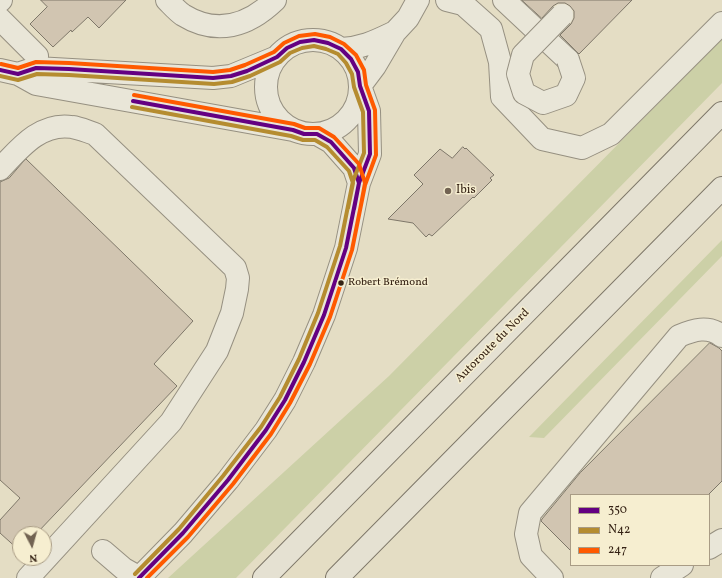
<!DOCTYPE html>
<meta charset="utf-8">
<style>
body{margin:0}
#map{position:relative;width:722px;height:578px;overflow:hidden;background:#e4ddc4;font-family:Vollkorn,serif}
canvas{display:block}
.legend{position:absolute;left:570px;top:494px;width:140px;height:72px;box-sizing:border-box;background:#f6eed0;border:1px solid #a99c85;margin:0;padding:5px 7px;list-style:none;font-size:12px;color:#352214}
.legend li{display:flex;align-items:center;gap:8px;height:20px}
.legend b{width:20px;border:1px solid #a99c85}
.north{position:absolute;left:12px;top:526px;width:40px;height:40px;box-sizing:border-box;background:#f6eed0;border:1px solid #a99c85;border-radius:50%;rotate:174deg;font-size:11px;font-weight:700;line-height:16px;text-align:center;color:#352214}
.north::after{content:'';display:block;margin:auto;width:14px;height:18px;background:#726352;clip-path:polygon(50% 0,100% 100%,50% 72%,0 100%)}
</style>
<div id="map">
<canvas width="722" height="578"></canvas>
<ul class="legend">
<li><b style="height:5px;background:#640082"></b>350</li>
<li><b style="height:5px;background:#b58c30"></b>N42</li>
<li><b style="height:5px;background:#ff5a00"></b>247</li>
</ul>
<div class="north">N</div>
</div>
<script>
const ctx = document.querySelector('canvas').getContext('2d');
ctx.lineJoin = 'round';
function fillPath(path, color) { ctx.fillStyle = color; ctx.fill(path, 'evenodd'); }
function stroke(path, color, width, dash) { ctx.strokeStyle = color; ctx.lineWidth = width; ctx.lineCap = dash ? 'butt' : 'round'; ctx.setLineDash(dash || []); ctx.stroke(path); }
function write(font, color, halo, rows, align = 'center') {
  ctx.font = font + ' Vollkorn,serif'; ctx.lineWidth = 3; ctx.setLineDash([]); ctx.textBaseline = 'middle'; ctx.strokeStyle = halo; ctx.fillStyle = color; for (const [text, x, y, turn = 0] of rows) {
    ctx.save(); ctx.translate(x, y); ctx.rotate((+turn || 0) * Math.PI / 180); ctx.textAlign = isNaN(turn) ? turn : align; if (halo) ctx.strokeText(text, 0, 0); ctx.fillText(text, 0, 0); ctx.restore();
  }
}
const green = new Path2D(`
 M722 39V83L236 578H168L389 376Z
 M722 240V256L544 438 529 437Z`);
const building = new Path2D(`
 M41 0H126L99 28 88 17 72 32 71 30 53 47 30 24 47 7Z
 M522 0H632L579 54 560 35 571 24 574 18V11L570 6 565 3H558L553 6 542 18Z
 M463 147 465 149 466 148 494 175 490 178 492 180 474 198 473 197 432 236 429 234 426 237 413 223 388 219 423 184 414 175 440 149 452 158Z
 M26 159 193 321 154 364 177 386 36 534H20V551L0 533V520L20 498 0 480V182L9 178Z
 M710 343 719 348 722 351V481L708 495H571V551L541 521 542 519 580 473Z`);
const minor = new Path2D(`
 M167 0C172 5 177 11 183 15 217 36 248 26 275 0
 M447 0 463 4 491 29 500 62 502 97 542 139 582 148 611 134 722 23
 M504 0 568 60
 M0 1 1 0
 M0 19 37 56 36 68
 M395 32 408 18 418 0
 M266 87a47 47 0 1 1 94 0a47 47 0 1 1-94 0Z
 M341 49C363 48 376 41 395 32L375 66 360 86
 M0 70 18 74 36 84 293 130
 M18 74 36 68 213 78 231 76 277 57
 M317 134 331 142 354 168 359 183
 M0 169C19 149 40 122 72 127 80 128 88 132 95 134L235 268 238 278 237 289 232 313 217 351 171 422 28 578
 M709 548 722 540
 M103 551 124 569 140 578
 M139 578 183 533 228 480 266 430 285 400 304 362 324 315 346 248 359 183 370 154 369 111 360 86
 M552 578 531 556 526 534 530 513 679 336C693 330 708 325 722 336
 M662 578 682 565`);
const highway = new Path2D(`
 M264 578 722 113
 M337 578 722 188`);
const minorBridge = new Path2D(`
 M562 15 523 55 518 74 524 93 543 103 566 95 574 78 568 60`);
const bus1 = new Path2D(`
 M0 70 18 74 36 68 69 69 213 78 231 76 247 71 277 57 287 48 300 42 314 40 328 43 341 49 351 59 358 72 360 86 369 111 370 154 359 183 346 248 324 315 304 362 285 400 266 430 228 480 183 533 139 578
 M133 101 293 130 304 134H317L331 142 354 168 359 183 354 209`);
const bus2 = new Path2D(`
 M0 76 18 80 37 74 69 75 214 84 232 82 250 76 280 62 290 53 302 48 314 46 326 49 338 54 346 63 352 74 354 87 363 112 364 153 353 181 340 246 318 313 299 359 280 397 261 427 223 476 179 529 135 574
 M132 107 291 136 303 140H315L327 147 349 171 353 183 348 208`);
const bus3 = new Path2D(`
 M1 64 18 68 36 62 69 63 213 72 230 70 245 65 274 52 284 43 299 36 315 34 330 37 344 44 356 55 364 70 366 85 375 110 376 155 365 185 352 250 330 317 310 364 290 403 271 434 233 484 188 537 147 578
 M134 95 294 124 305 128H319L334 137 359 164 365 183 360 210`);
const markers = [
 [448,191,4,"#726352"],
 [341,283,3.5,"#352214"]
];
const busNames = [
 ["Robert Brémond",348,283]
];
const poiNames = [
 ["Ibis",456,191]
];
const streetNames = [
 ["Autoroute du Nord",493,346,-45]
];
fillPath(green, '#ccd0a7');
fillPath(building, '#d1c5b1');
stroke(building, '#7e7769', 1);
stroke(minor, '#969081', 24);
stroke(highway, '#7e7769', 24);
stroke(minor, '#e9e6d8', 22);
stroke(highway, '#e5e1d2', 22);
stroke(minorBridge, '#969081', 24, []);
stroke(minorBridge, '#e9e6d8', 22);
stroke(bus1, '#640082', 4);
stroke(bus2, '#b58c30', 4);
stroke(bus3, '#ff5a00', 4);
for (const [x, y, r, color] of markers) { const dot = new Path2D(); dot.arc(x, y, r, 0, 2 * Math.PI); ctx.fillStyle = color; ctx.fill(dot); stroke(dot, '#f6eed0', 1.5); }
write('11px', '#352214', '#f6eed0', busNames, 'left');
write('12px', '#352214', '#f6eed0', poiNames, 'left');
write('12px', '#352214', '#f6eed0', streetNames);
</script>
